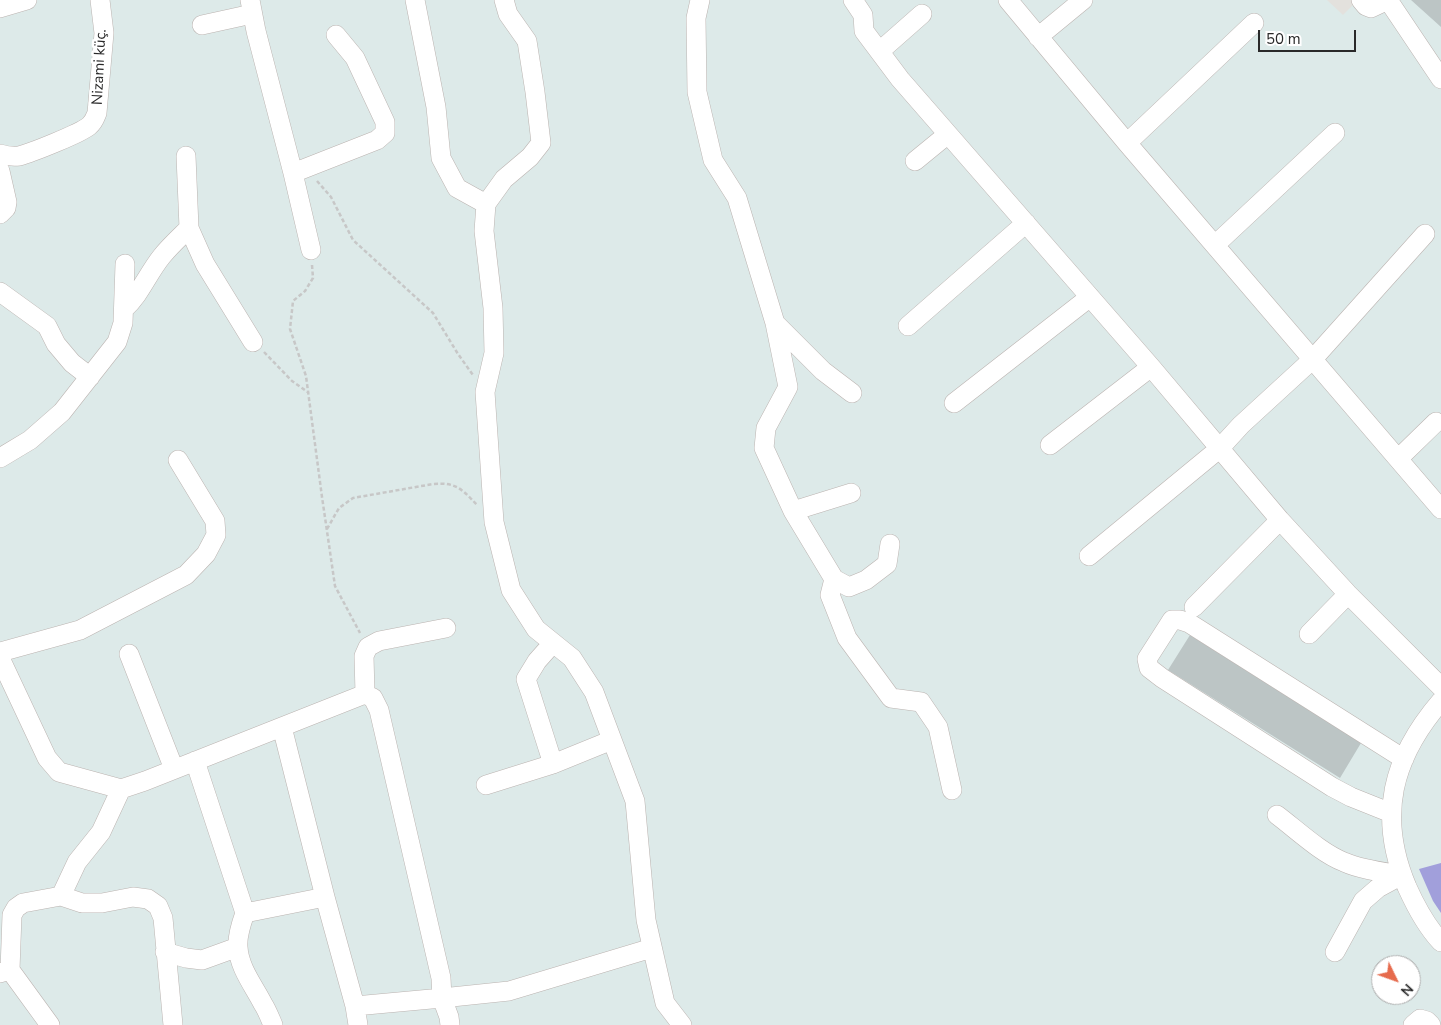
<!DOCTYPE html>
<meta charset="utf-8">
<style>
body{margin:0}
#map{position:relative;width:1441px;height:1025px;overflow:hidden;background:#ddeae9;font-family:"Nunito Sans",sans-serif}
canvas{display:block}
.north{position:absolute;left:1371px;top:955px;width:50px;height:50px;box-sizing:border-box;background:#fff;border:1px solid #a9a9a9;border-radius:50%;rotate:132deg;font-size:14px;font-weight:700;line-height:20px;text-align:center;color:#292929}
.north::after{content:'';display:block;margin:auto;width:18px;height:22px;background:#e66b4d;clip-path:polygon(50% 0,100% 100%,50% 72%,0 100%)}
.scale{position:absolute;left:1258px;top:30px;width:98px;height:22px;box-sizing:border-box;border:2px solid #292929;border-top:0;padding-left:6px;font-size:15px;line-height:18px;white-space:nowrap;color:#292929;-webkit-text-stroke:4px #fff;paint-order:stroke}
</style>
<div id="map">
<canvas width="1441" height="1025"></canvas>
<div class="north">N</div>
<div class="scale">50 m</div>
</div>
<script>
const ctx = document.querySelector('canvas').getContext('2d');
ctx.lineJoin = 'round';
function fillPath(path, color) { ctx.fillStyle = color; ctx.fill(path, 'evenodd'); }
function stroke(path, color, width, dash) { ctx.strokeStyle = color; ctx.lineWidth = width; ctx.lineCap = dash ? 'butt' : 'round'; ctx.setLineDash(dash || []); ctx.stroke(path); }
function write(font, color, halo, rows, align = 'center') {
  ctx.font = font + ' "Nunito Sans",sans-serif'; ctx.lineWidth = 5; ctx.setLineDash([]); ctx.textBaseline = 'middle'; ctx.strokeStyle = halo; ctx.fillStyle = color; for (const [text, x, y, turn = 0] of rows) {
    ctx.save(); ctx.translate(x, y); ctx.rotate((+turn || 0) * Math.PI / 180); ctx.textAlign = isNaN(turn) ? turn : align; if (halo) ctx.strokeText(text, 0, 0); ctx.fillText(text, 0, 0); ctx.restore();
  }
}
const industrial = new Path2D(`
 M1327 0H1358L1343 15Z`);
const green = new Path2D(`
 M1441 863V913L1433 901 1419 869Z`);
const building = new Path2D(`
 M1411 0H1441V27Z
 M1190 635 1361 743 1340 778 1168 670Z`);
const path = new Path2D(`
 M317 181 331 197 353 240 433 313 458 354 473 375
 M312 265 313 278 305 291 293 301 290 329 306 376 322 497 335 586 360 633
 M264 352 292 381 309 393
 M327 529 339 508 353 498 433 484C456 482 462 489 477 505`);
const minor = new Path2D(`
 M250 0 256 31 293 173 311 250
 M415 0 436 107 441 158 457 188 486 204
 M504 0 508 14 527 41 535 92 541 143 530 157 504 179 486 204 484 231 493 308 494 353 485 392 494 522 511 590 536 629 572 658 594 692 635 801 646 920 665 1003 682 1025
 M700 0 696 18 697 92 713 160 737 198 775 323 788 387 766 428 764 448 793 511 851 493
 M853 0 863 15 864 31 900 79 1151 367 1280 520 1348 594 1441 687
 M1008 0 1127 143 1441 509
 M1361 0 1366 6 1371 8 1388 0
 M1388 0 1441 79
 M0 8 27 0
 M202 25 252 14
 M1038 37 1083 0
 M880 51 922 14
 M1127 143 1254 23
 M0 154C7 156 12 157 19 156 31 153 81 133 89 126 94 122 95 118 97 113L104 33 100 0
 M186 156 189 228 205 264 253 342
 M915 161 948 134
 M0 171 7 202 6 208 0 214
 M293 173 377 140 385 133V122L355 58 336 35
 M1215 245 1335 133
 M0 292 47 326 56 344 72 363 90 377
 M124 309C140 295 148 273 162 256 170 246 180 237 189 228
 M775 323 823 371 852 393
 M908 326 1026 223
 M954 403 1090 297
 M1050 445 1151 367
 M0 458 30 440 62 412 117 342 123 323 125 264
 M1399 458 1436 422
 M793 511 834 579 830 595 847 638 891 698 921 702 938 727 952 790
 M1089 556 1219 449 1241 425 1313 359 1425 234
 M834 579 849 587 866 580 887 564 890 544
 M1194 607 1280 520
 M1309 634 1348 594
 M0 652 80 630 186 575 206 554 216 535 215 521 178 460
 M129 654 174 769
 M0 658 47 758 59 772 121 789 145 781 365 694 373 698 379 710 441 978 442 998 355 1006
 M365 694 364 656 368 647 379 641 446 628
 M1441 701C1392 758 1377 816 1407 887 1416 907 1426 926 1441 942
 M282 727 325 897 355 1006 358 1025
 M195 761 245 913C241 924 237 936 238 947 239 968 254 986 263 1004 267 1010 270 1018 273 1025
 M553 764 526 679 537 661 553 643
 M486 785 553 764 612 740
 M1391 813 1351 797 1332 787 1162 678 1149 668 1147 659 1172 620H1180L1189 623 1404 759
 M1277 815C1297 830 1321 853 1344 862 1362 870 1383 872 1402 875L1378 888 1363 901 1335 952
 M61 896 77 862 101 832 121 789
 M245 913 325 897
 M165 952 186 958 202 960 238 947
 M10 970 12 915 16 908 23 903 61 896 82 903H102L133 897 148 899 158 906 163 918 173 1025
 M0 973 10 970 50 1025
 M450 1025 449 1017 442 998 509 991 652 948
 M1413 1025 1420 1019 1427 1021 1431 1025`);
const streetNames = [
 ["Nizami küç.",100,67,-87]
];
fillPath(industrial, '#e3e1dd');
fillPath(green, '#a19fdb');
fillPath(building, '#bcc5c5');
stroke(minor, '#bbb3b0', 20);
stroke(path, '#c7c7c7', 2.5, [4, 2.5]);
stroke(minor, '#fff', 19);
write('15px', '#292929', '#fff', streetNames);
</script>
